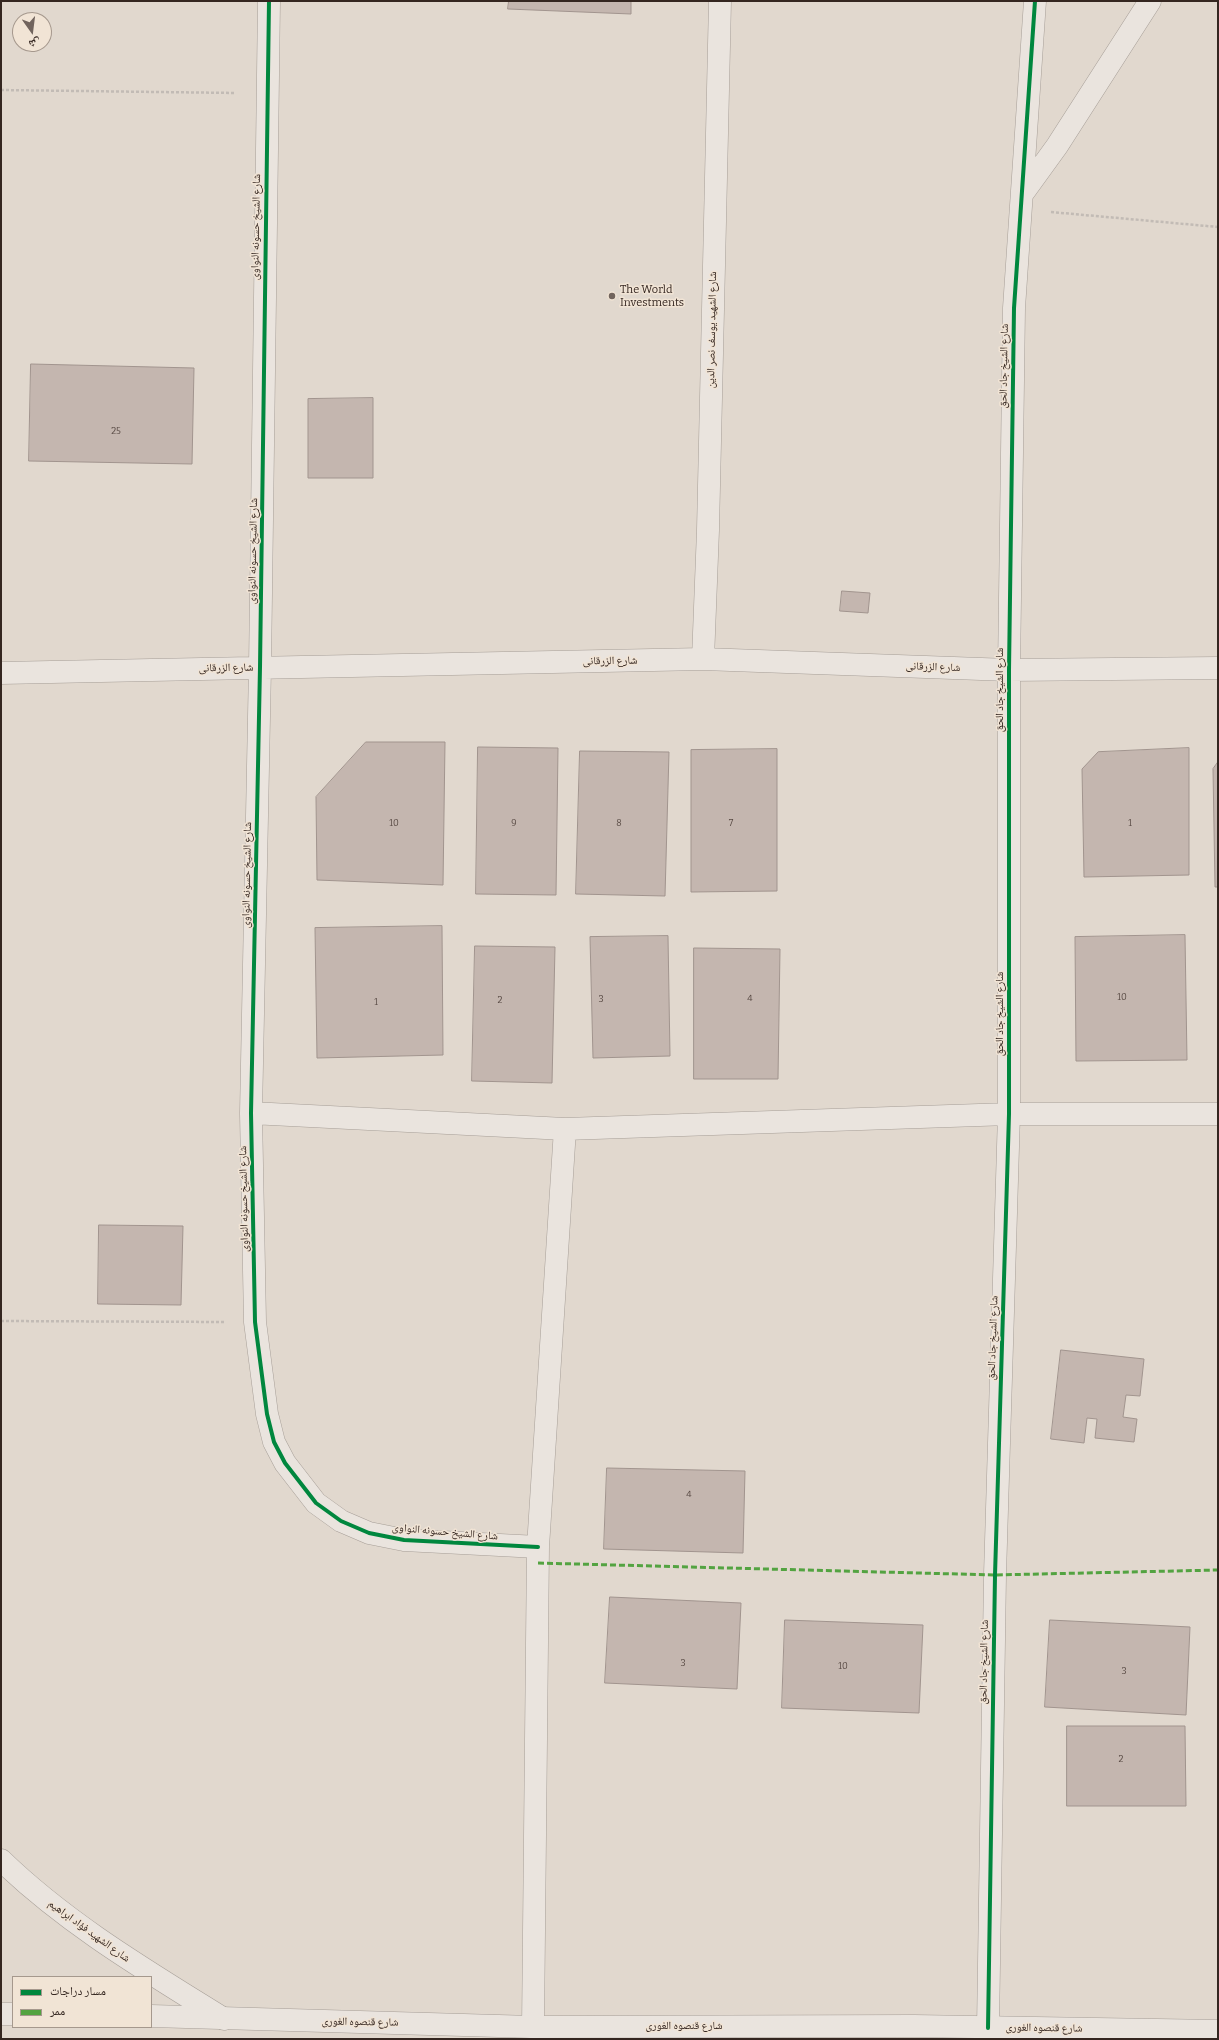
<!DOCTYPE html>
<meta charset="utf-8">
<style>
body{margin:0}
#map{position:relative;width:1219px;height:2040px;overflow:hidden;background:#e1d8ce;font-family:Bitter,"Noto Naskh Arabic",serif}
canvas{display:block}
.frame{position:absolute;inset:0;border:2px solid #342620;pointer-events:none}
.legend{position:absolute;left:12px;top:1976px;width:140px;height:52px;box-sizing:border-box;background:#f1e4d5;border:1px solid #a5988d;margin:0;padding:5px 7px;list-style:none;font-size:12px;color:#342620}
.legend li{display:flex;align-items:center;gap:8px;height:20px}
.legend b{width:20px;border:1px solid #a5988d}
.north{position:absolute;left:12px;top:12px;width:40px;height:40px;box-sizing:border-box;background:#f1e4d5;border:1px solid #a5988d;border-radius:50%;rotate:166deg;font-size:11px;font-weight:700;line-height:16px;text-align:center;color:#342620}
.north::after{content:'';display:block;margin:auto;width:14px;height:18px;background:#71645d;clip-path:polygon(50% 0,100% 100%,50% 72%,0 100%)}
</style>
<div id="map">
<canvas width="1219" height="2040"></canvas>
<div class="frame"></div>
<ul class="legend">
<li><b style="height:5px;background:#00873e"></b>مسار دراجات</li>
<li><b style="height:5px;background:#53a341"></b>ممر</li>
</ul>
<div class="north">ش</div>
</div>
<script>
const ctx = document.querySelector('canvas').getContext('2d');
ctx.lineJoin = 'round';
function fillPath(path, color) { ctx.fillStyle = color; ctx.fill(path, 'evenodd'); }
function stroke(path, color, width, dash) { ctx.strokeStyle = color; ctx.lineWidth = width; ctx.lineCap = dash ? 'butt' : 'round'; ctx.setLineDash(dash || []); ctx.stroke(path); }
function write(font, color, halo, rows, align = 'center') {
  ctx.font = font + ' Bitter,"Noto Naskh Arabic",serif'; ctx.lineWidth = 3; ctx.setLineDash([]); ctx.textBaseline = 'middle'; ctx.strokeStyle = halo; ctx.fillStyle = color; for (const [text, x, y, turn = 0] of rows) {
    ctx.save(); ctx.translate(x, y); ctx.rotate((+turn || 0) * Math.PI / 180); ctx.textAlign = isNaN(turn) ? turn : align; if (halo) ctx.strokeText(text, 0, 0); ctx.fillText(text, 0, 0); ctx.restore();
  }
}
const building = new Path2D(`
 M509 1H631V14L508 9Z
 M31 364 194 368 192 464 29 461Z
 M373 398V478H308V399Z
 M842 591 870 593 868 613 840 611Z
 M366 742H445L443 885 317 880 316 797Z
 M478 747 558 748 556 895 476 894Z
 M1189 748V875L1084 877 1082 769 1098 752Z
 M777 749V891L691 892V750Z
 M580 751 669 752 665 896 576 894Z
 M1218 762V887H1215L1213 769Z
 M442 926 443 1055 317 1058 315 928Z
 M1185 935 1187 1060 1076 1061 1075 937Z
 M668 936 670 1056 593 1058 590 937Z
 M475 946 555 947 552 1083 472 1081Z
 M694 948 780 949 778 1079H694Z
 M99 1225 183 1226 181 1305 98 1304Z
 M1061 1350 1144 1359 1140 1396 1126 1395 1123 1417 1137 1419 1134 1442 1095 1438 1097 1419 1087 1418 1084 1443 1051 1439Z
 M607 1468 745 1471 743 1553 604 1549Z
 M610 1597 741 1603 737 1689 605 1683Z
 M785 1620 923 1625 919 1713 782 1708Z
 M1050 1620 1190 1627 1186 1715 1045 1707Z
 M1067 1726H1185L1186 1806H1067Z`);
const path = new Path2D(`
 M1 90 236 93
 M1051 212 1218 227
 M1 1321 225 1322`);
const minor = new Path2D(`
 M269 1 260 667 251 1113 255 1322 267 1414 274 1442 285 1463 316 1503 341 1521 369 1533 404 1540 538 1547
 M1023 193 1057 146 1150 1
 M703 659 708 530 720 1
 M1 673 703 659 1009 670 1218 668
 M251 1113 565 1129 1009 1114H1218
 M1 1860C67 1924 147 1971 224 2019
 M533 2027 538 1547 565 1129
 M988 2028 995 1575 1009 1114V670L1014 308 1035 1`);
const tertiary = new Path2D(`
 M1 2014H13
 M151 2016 533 2027 914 2026 1218 2031`);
const quiet = new Path2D(`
 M538 1563 995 1575 1218 1570`);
const cycleway = new Path2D(`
 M269 1 260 667 251 1113 255 1322 267 1414 274 1442 285 1463 316 1503 341 1521 369 1533 404 1540 538 1547
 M988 2028 995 1575 1009 1114V670L1014 308 1035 1`);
const markers = [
 [612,296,4,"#71645d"]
];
const numberNames = [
 ["25",116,431],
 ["10",394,823],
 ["9",514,823],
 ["8",619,823],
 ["7",731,823],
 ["1",1130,823],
 ["10",1122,997],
 ["4",750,998],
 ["3",601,999],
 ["2",500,1000],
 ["1",376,1002],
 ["4",689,1494],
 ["3",683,1663],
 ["10",843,1666],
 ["3",1124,1671],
 ["2",1121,1759]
];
const streetNames = [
 ["شارع الشيخ حسونه النواوى",256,227,-89],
 ["شارع الشهيد يوسف نصر الدين",712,330,-89],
 ["شارع الشيخ جاد الحق",1004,366,-89],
 ["شارع الشيخ حسونه النواوى",253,551,-89],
 ["شارع الزرقانى",610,661,-1],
 ["شارع الزرقانى",933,667,2],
 ["شارع الزرقانى",226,668,-1],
 ["شارع الشيخ جاد الحق",1000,690,-90],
 ["شارع الشيخ حسونه النواوى",247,875,-89],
 ["شارع الشيخ جاد الحق",1000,1014,-90],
 ["شارع الشيخ حسونه النواوى",244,1199,-91],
 ["شارع الشيخ جاد الحق",993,1338,-88],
 ["شارع الشيخ حسونه النواوى",445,1532,5],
 ["شارع الشيخ جاد الحق",984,1662,-89],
 ["شارع الشهيد فؤاد ابراهيم",89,1931,36],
 ["شارع قنصوه الغورى",360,2022,1],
 ["شارع قنصوه الغورى",684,2026],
 ["شارع قنصوه الغورى",1044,2028,1]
];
const poiNames = [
 ["The World",620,290],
 ["Investments",620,303]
];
fillPath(building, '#c4b6af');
stroke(building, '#a1948e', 1);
stroke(minor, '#a69e97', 23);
stroke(tertiary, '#a69e97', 23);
stroke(path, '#c2bbb5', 2.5, [3, 2]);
stroke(minor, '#eae4de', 22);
stroke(tertiary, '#eae4de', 22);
stroke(quiet, '#53a341', 3, [6, 3]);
stroke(cycleway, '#00873e', 4);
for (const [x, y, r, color] of markers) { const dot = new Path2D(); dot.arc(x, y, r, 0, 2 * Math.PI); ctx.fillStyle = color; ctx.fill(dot); stroke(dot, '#f1e4d5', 1.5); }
write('9px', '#584a44', null, numberNames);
write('11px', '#342620', '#f1e4d5', streetNames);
write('11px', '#342620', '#f1e4d5', poiNames, 'left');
</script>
